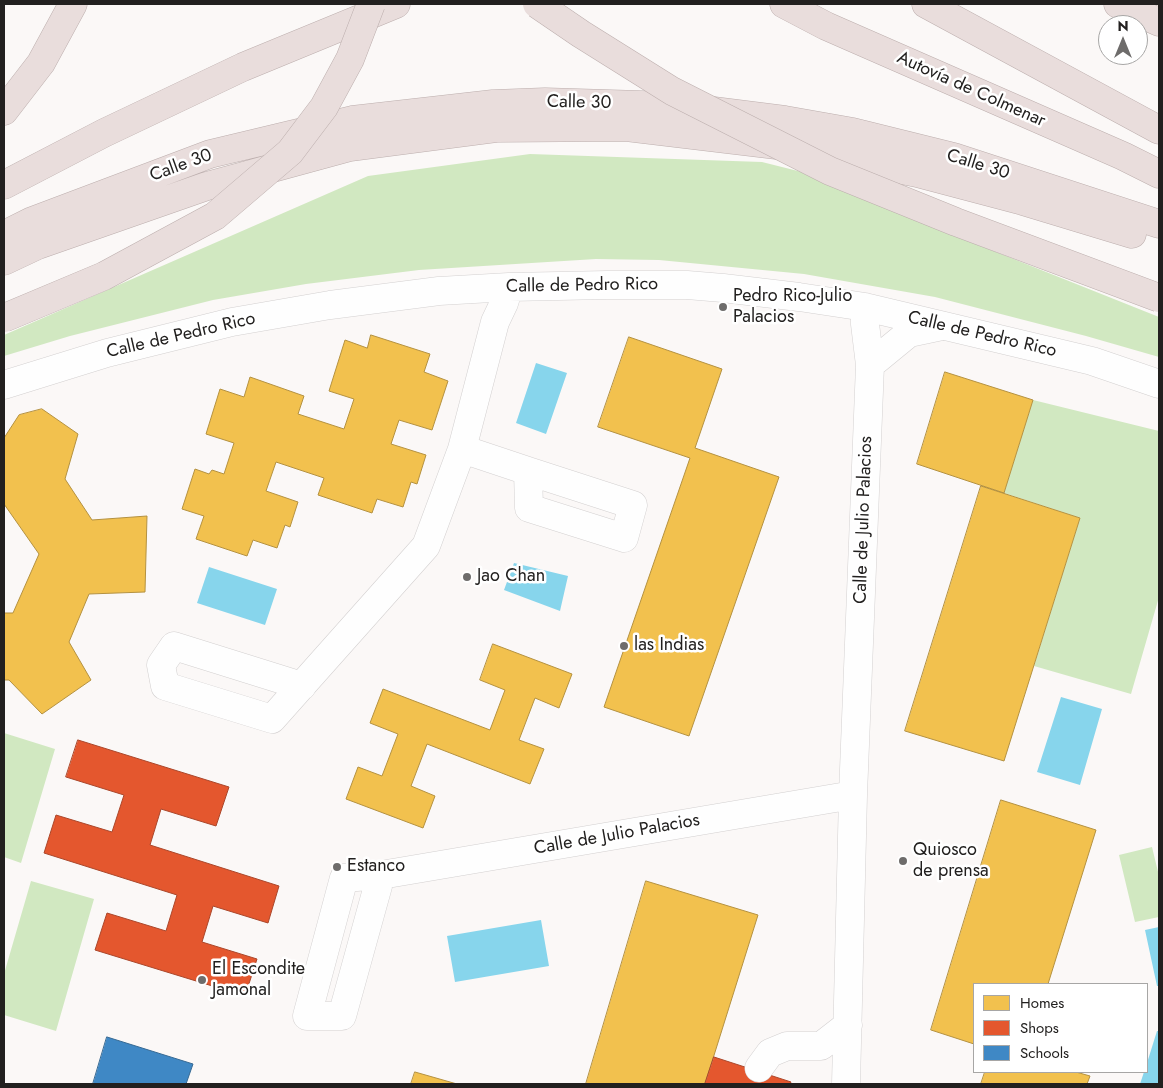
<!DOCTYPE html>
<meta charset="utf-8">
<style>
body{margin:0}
#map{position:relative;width:1163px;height:1088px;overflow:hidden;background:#fbf8f7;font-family:Jost,sans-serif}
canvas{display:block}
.frame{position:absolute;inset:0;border:5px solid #22201f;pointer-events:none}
.legend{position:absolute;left:973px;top:983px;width:175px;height:90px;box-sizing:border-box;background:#fff;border:1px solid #a7a6a5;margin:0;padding:6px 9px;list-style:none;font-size:15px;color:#22201f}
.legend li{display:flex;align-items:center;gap:10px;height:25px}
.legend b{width:25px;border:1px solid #a7a6a5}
.north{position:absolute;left:1098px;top:15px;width:50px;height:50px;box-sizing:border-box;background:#fff;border:1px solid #a7a6a5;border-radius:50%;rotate:0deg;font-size:14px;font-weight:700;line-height:20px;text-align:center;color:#22201f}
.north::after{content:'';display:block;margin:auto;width:18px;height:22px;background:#6e6c6b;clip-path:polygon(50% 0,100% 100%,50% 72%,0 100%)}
</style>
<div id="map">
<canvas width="1163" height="1088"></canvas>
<div class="frame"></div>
<ul class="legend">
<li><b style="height:14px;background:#f2c14e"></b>Homes</li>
<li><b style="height:14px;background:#e4572e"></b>Shops</li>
<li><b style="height:14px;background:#3f88c5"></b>Schools</li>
</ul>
<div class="north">N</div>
</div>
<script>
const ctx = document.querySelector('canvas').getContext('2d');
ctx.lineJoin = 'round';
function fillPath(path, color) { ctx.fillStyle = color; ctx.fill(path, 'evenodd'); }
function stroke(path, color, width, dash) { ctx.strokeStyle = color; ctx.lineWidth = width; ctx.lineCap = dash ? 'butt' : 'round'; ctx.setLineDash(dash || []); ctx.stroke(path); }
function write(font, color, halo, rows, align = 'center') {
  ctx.font = font + ' Jost,sans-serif'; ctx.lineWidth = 5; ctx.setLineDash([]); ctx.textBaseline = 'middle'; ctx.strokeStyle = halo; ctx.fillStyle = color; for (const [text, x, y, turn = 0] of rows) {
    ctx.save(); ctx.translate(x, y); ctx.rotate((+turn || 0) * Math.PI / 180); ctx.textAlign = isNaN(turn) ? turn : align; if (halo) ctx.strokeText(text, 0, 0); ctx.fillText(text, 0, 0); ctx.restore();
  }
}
const green = new Path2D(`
 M530 154 762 162 981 217 971 242 1159 317V357L1086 336 935 297 804 274 659 260 596 259 419 270 306 284 213 300 70 336 4 356V335L368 176Z
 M1033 400 1159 431V597L1131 694 1034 666 1080 518 1004 493Z
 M4 733 55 749 21 863 4 857Z
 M1152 847 1159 876V917L1135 922 1119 855Z
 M31 881 94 899 56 1031 4 1015V974Z`);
const water = new Path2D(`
 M536 363 567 373 546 434 516 423Z
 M514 563 568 576 560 611 504 590Z
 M209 567 277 589 265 625 197 603Z
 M1061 697 1102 709 1080 785 1037 772Z
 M541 920 549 966 455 982 447 936Z
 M1159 927V986H1157L1145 930Z
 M1157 1031H1159V1084H1140L1144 1072H1147V1063Z`);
const homes = new Path2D(`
 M371 335 430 354 424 372 448 381 432 430 399 420 391 444 426 455 417 484 411 482 403 507 377 499 372 513 318 495 324 478 276 462 266 491 298 502 290 527 285 525 277 548 253 540 247 556 196 539 204 516 182 509 195 469 209 474 212 470 224 474 234 443 206 434 220 389 244 397 250 377 304 396 298 414 344 429 354 399 329 391 345 340 367 348Z
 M629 337 722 369 695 448 779 477 689 736 604 707 690 458 598 427Z
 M945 372 1033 400 1004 493 917 464Z
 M42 409 78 434 65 479 92 520 147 516 145 592 89 594 69 642 91 680 42 714 9 680H4V613H13L39 554 4 504V438L19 415Z
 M981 486 1080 518 1004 761 905 731Z
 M493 644 572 674 559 708 535 698 519 740 544 749 530 784 427 744 411 786 435 796 423 828 346 799 358 767 382 776 398 734 370 723 383 689 490 730 505 690 480 680Z
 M1001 800 1096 830 1048 984H974V1044L931 1030Z
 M646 881 758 915 705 1084H586Z
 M415 1072 457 1084H411Z
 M985 1072H1076L1090 1076 1087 1084H981Z`);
const shops = new Path2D(`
 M78 740 229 787 216 826 161 809 150 845 279 886 268 923 213 906 202 942 257 959 245 996 95 950 107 913 166 931 177 895 44 853 56 815 112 832 124 795 66 777Z
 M714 1057 791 1082 790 1084H705Z`);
const schools = new Path2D(`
 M107 1037 193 1064 186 1084H93Z`);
const minor = new Path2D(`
 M870 365 909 333 942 326
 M4 385 107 353 232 322 330 305 439 291 509 287 607 285H687L723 288 799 297 865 307 1092 361 1159 384
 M462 449 528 471
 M528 471 633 505 624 538 529 508Z
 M302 686 174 646 161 665 165 686 272 719 426 546 462 449 495 322 504 303 509 287
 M381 875 342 1016H307L344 878 381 875 853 795
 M759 1068 770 1053 787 1046H821L848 1025
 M846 1084 853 795 870 365 865 324V307`);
const highway = new Path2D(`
 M784 4 826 26 1123 156 1159 174
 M926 4 1159 130
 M1118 4 1159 22
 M4 111 41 63 73 4
 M4 185 104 133 243 67 396 4
 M4 235 32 221 210 154 352 120 493 104 545 102 674 106 785 120 853 132 954 157 1159 224
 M4 261 38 245 207 186 350 147 496 128 626 127 785 146 917 173 1023 201 1132 234`);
const highwayBridge = new Path2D(`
 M537 4 581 34 672 91 830 171 956 222 1159 298
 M4 318 104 276 215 216 290 152 324 107 350 59 371 4`);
const markers = [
 [723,307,5,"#6e6c6b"],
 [467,577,5,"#6e6c6b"],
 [624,646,5,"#6e6c6b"],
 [903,861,5,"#6e6c6b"],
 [337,867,5,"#6e6c6b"],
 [202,980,5,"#6e6c6b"]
];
const streetNames = [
 ["Autovía de Colmenar",971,90,24],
 ["Calle 30",579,103,1],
 ["Calle 30",978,165,17],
 ["Calle 30",181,166,-20],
 ["Calle de Pedro Rico",582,286,-1],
 ["Calle de Pedro Rico",982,335,13],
 ["Calle de Pedro Rico",181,336,-13],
 ["Calle de Julio Palacios",864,520,-88],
 ["Calle de Julio Palacios",617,835,-10]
];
const poiNames = [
 ["Pedro Rico-Julio",733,297],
 ["Palacios",733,318],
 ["Jao Chan",477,577],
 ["las Indias",634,646],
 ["Quiosco",913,851],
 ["de prensa",913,872],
 ["Estanco",347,867],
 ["El Escondite",212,970],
 ["Jamonal",212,991]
];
fillPath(green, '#d1e8c1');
fillPath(water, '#87d5ec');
fillPath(homes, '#f2c14e');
stroke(homes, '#b49140', 1);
fillPath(shops, '#e4572e');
stroke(shops, '#aa462a', 1);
fillPath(schools, '#3f88c5');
stroke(schools, '#366993', 1);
stroke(minor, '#d3d0d0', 29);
stroke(highway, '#bcaead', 29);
stroke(minor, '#fefefe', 28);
stroke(highway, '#e9dddc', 28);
stroke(highwayBridge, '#bcaead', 29, []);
stroke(highwayBridge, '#e9dddc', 28);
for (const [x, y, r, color] of markers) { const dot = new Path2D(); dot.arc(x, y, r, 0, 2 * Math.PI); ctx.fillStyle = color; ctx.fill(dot); stroke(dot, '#fff', 2); }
write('18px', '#22201f', '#fff', streetNames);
write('18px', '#22201f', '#fff', poiNames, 'left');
</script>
